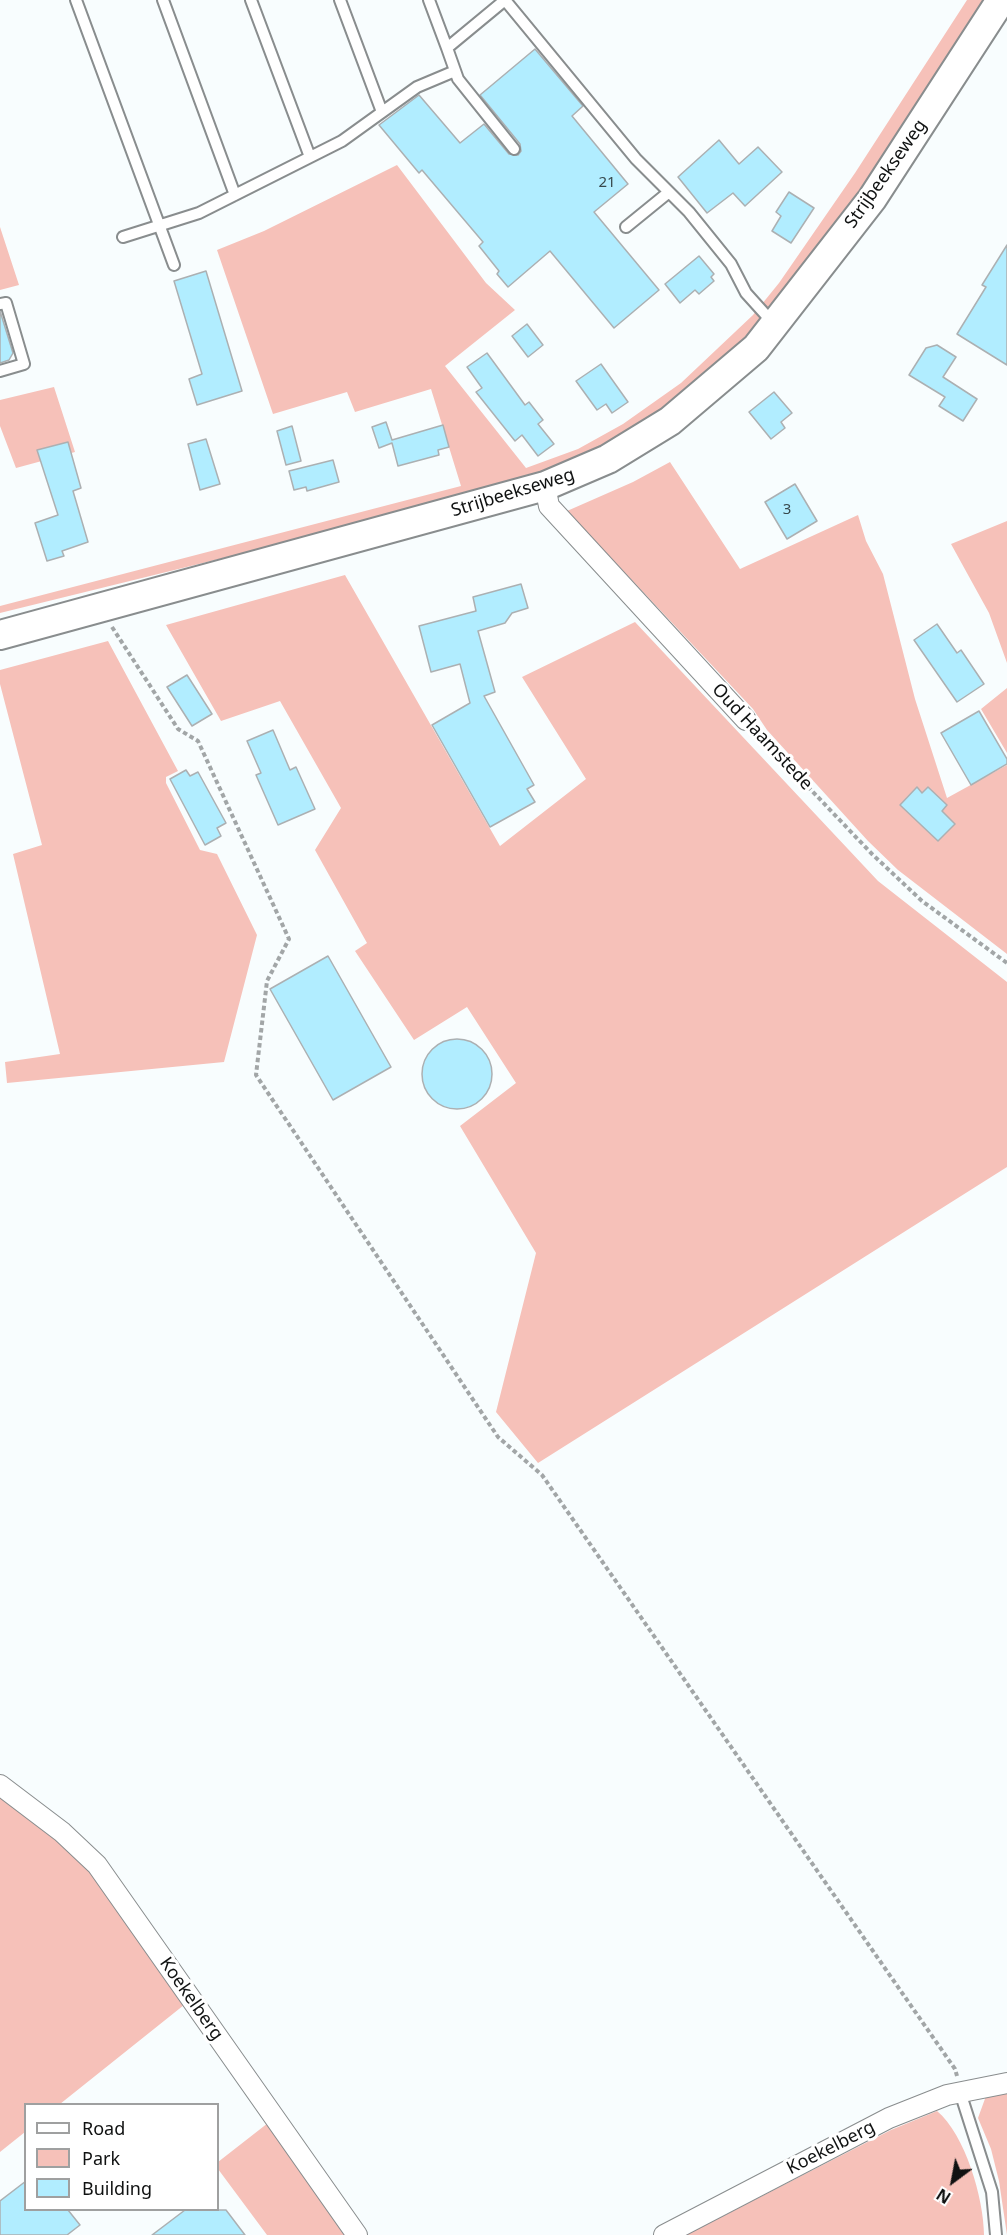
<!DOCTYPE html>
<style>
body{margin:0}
#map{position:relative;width:1007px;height:2235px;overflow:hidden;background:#f8fdfe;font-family:"Noto Sans",sans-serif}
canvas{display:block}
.legend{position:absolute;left:24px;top:2103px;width:195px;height:108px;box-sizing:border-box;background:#fff;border:2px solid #9fa0a0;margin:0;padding:8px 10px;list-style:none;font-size:18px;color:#101212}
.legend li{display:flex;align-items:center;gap:12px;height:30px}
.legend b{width:30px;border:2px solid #9fa0a0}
.north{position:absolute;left:923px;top:2151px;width:60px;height:60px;-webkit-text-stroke:4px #fff;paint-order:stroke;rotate:212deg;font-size:16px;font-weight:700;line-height:24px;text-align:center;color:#101212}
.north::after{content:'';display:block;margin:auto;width:21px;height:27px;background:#101212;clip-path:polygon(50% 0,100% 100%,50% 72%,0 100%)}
</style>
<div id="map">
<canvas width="1007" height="2235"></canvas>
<ul class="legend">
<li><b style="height:8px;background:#fff"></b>Road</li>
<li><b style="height:16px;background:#f6c1b9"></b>Park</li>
<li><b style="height:16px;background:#b1edff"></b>Building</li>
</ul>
<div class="north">N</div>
</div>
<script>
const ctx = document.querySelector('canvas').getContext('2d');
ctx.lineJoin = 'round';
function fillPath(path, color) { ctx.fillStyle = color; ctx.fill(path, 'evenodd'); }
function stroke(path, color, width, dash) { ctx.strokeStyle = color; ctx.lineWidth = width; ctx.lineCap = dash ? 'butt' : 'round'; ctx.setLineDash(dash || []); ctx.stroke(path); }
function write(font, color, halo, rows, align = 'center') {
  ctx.font = font + ' "Noto Sans",sans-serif'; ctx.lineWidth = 6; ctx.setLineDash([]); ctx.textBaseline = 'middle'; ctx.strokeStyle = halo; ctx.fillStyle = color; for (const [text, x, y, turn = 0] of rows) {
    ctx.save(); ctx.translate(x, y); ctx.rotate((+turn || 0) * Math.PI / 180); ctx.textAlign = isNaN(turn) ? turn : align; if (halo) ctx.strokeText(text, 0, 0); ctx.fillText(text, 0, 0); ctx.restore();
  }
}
const green = new Path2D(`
 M967 0H988L852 206 744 342 697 384 629 433 586 459 499 490 0 613V606L461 486 431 389 355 412 347 392 273 414 217 250 264 231 397 165 486 283 515 310 445 366 526 468 578 449 623 424 681 383 753 315 779 283 855 173Z
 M0 227 19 285 0 290Z
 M54 387 75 452 16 468 0 426V400Z
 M670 462 740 569 858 515 866 541 883 574 915 699 947 798 1007 765V954L898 870 868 841 767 730 753 709 567 511 633 482Z
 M1007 521V663L989 613 951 544Z
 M345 575 500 846 586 779 522 677 635 622 878 881 1007 982V1167L538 1463 496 1412 536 1253 460 1126 516 1083 467 1007 414 1040 355 951 367 943 315 850 341 808 280 701 221 721 166 625Z
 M108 641 178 771 166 777V783L200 850 217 854 257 935 224 1062 7 1083 5 1062 60 1054 13 854 42 845 0 684V670Z
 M1007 688V753L981 709Z
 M0 1795 77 1854 184 2005 60 2104H26L25 2132 0 2152Z
 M1007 2092V2235L999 2181 991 2149 978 2118 986 2096Z
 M937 2111C965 2134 984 2199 984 2235H686L891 2130Z
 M268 2123 347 2235H267L218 2169V2162Z`);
const building = new Path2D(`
 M535 49 583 106 572 116 628 184 594 212 659 290 614 328 550 251 508 287 497 274 499 271 479 246 483 242 422 170 419 173 379 125 419 95 460 143 484 124 509 154 518 155 521 151 520 144 480 95Z
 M719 140 739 164 758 147 782 172 745 206 733 193 707 213 678 177Z
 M789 192 814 208 791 243 772 231 781 216 776 212Z
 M1007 245V365L957 334 986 287 982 285Z
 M699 256 714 274 711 277 714 281 699 294 695 290 680 303 665 284Z
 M206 271 242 391 197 405 189 379 202 374 174 281Z
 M0 311 13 353 9 360 0 363Z
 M527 324 543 345 528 357 512 336Z
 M937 345 956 357 943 377 977 399 963 421 939 406 945 397 909 375 926 348Z
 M487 353 525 405 529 402 543 420 538 424 554 444 538 456 522 435 515 441 476 392 482 388 467 367Z
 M601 364 628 402 612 413 606 404 597 410 576 381Z
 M774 392 792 413 781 422 785 428 771 439 749 412Z
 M386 422 392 440 443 425 449 447 438 450 439 455 398 466 392 443 379 448 372 427Z
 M292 426 301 461 286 465 277 431Z
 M206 439 220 484 200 490 188 444Z
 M68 442 81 488 73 491 88 542 62 551 64 556 47 561 35 523 58 515 37 450Z
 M333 460 339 482 307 491 306 487 294 490 289 471Z
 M795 484 817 521 787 539 765 502Z
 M521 584 528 608 512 613 505 623 478 631 495 692 484 696 534 785 527 789 535 802 490 827 432 725 470 703 460 664 431 672 419 626 476 611 473 597Z
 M937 624 957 653 961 650 984 684 957 702 914 640Z
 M187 675 212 714 192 726 167 687Z
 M979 711 1007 759V764L971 785 941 733Z
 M273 730 290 770 296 767 315 809 278 825 256 775 261 773 247 741Z
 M186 770 190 776 198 772 226 823 217 828 221 836 205 845 170 779Z
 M917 787 922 793 928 787 947 805 942 811 955 824 938 841 900 805Z
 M328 956 391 1067 333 1100 270 989Z
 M422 1074a35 35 0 1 1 70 0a35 35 0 1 1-70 0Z
 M26 2181V2210H68L80 2225 67 2235H0V2201Z
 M185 2210H226L245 2235H152Z`);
const path = new Path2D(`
 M112 627 178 729 198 741 289 939 267 981 256 1075 498 1437 542 1475 955 2069 957 2076
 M756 732 872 854 922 901 1007 963`);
const service = new Path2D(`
 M76 0 174 265
 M163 0 235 195
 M251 0 310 157
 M340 0 382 112
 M429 0 447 48
 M505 0 636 159 689 212 731 264 746 293 774 324
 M505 0 447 48 458 79 514 149
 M626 227 669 192
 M123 237 199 213 342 141 417 87 455 71
 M0 304 6 303 24 364 0 371
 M960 2092 992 2192 996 2235`);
const minor = new Path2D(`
 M545 486 549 506 746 720
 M0 1785 62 1832 97 1865 357 2235
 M664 2235 889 2118 947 2095 1007 2083`);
const secondary = new Path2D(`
 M0 635 545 486 608 459 670 421 756 348 872 199 1001 0`);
const numberNames = [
 ["21",607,183],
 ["3",787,510]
];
const streetNames = [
 ["Strijbeekseweg",886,174,-55],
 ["Strijbeekseweg",513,493,-17],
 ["Oud Haamstede",762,737,47],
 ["Koekelberg",191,1999,55],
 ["Koekelberg",831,2148,-27]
];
fillPath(green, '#f6c1b9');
fillPath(building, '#b1edff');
stroke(building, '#acb0b2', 1.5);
stroke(service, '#898d8e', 14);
stroke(minor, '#898d8e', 22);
stroke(secondary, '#898d8e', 32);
stroke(path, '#a2a6a7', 4, [4.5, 3]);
stroke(service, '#fff', 10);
stroke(minor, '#fff', 20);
stroke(secondary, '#fff', 28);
write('15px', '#38494d', null, numberNames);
write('18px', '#101212', '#fff', streetNames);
</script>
